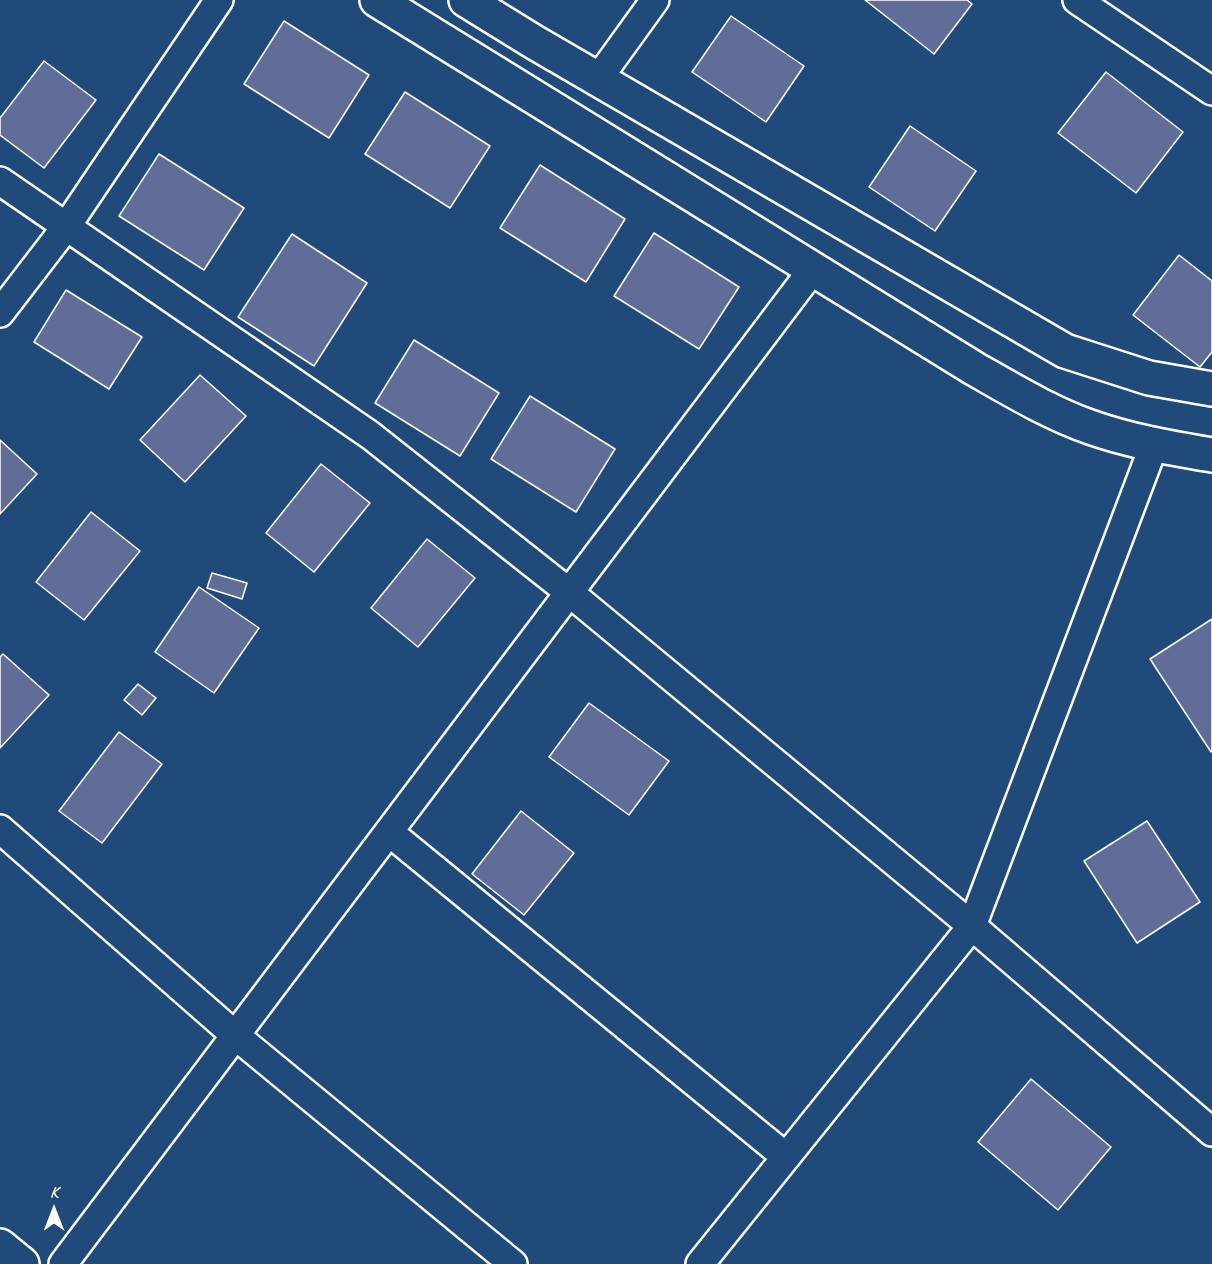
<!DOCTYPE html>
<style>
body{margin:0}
#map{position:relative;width:1212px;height:1264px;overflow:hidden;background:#1f4a7a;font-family:Caveat,sans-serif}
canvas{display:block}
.north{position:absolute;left:24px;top:1180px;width:60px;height:60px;-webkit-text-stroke:4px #1f4a7a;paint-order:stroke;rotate:0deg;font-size:16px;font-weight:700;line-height:24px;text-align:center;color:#fff}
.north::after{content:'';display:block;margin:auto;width:21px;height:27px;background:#fff;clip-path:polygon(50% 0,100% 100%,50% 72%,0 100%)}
</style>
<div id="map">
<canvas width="1212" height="1264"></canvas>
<div class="north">K</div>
</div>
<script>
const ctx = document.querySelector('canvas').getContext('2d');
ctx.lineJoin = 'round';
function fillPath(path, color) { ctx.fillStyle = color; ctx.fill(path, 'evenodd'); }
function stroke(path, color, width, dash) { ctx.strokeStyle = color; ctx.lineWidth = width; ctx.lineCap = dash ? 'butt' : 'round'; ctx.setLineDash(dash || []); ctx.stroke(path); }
const building = new Path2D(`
 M865 0H967L972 4 934 54Z
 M731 16 804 66 766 122 692 72Z
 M284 21 369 75 329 138 244 84Z
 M44 61 96 100 44 168 0 135V118Z
 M1106 72 1183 132 1136 193 1058 133Z
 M405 92 490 146 450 208 365 154Z
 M910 126 976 171 935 231 869 187Z
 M159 154 244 208 204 270 119 216Z
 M540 165 625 219 586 282 500 228Z
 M654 233 739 287 699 349 614 296Z
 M292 234 367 283 314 366 238 317Z
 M1179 255 1212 281V352L1200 367 1133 315Z
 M66 290 142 337 109 389 34 342Z
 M414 340 499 393 460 456 375 403Z
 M200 375 246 416 185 482 140 440Z
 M530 396 615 449 576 512 491 459Z
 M0 440 37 474 0 514Z
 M321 464 370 503 314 572 266 533Z
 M91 512 140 551 84 620 36 582Z
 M427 539 475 578 418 647 371 608Z
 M212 573 247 583 242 599 207 588Z
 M199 587 259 628 214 693 155 652Z
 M1212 619V751L1211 752 1150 659Z
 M3 654 49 695 0 748V657Z
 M138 684 156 698 142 715 124 700Z
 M589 703 669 761 629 815 549 757Z
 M119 732 162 764 102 843 59 811Z
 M521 811 574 853 524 915 472 874Z
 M1147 821 1200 902 1137 943 1084 861Z
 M1031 1079 1111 1147 1058 1210 978 1142Z`);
const street = new Path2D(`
 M1077 0 1212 91
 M598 79 655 0
 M0 181 370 435 570 593 972 926 1212 1132
 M0 313 66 227 219 0
 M0 829 236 1036 513 1264
 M389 832 786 1157
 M63 1264 813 269
 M700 1264 972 926 1154 445`);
const secondary = new Path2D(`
 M377 0 975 369C1012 390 1050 413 1090 427 1129 441 1171 448 1212 455
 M466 0 534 42 1065 351 1149 378 1212 389
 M0 1246 22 1264`);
fillPath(building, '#616d99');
stroke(building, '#fff', 1.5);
stroke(street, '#fff', 32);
stroke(secondary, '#fff', 38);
stroke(street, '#1f4a7a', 27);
stroke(secondary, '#1f4a7a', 33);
</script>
